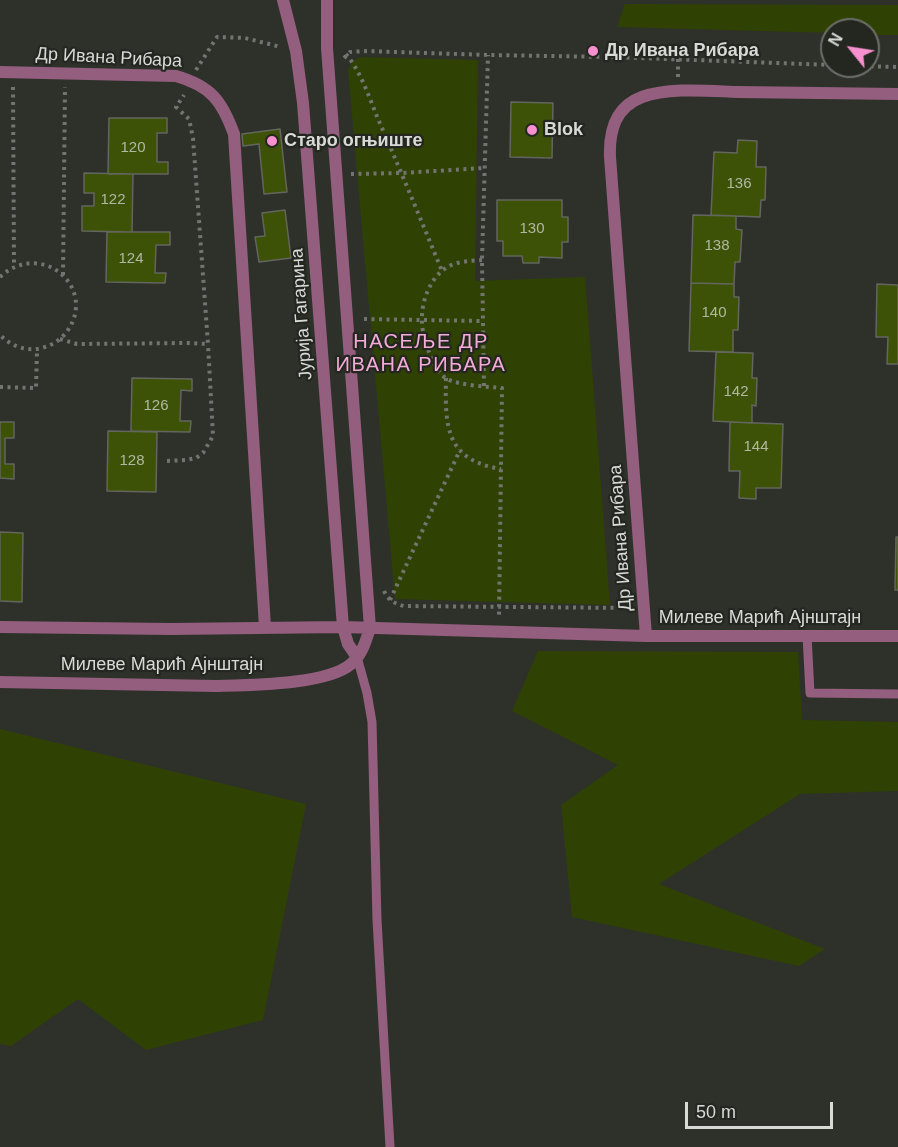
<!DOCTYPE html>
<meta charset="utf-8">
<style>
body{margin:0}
#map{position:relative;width:898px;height:1147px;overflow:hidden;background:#2e312a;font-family:Arial,sans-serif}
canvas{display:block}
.north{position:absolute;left:820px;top:18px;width:60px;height:60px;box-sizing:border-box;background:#242720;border:2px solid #6c6f69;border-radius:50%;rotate:300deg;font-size:16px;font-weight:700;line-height:24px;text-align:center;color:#d8dad6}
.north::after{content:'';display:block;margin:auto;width:21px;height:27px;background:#f690cf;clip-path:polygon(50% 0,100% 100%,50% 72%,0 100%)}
.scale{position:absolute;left:685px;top:1102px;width:148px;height:27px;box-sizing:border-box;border:3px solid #d8dad6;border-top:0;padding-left:8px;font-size:18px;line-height:21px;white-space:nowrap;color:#d8dad6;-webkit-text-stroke:4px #242720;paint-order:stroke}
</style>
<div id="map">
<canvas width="898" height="1147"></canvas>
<div class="north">N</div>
<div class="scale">50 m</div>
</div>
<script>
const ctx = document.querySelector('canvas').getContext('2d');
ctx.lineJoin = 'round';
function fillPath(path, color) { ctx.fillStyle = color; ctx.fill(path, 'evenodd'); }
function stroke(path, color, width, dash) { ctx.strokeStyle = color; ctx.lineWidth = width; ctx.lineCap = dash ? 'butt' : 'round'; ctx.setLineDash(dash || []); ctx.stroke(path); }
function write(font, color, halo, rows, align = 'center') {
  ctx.font = font + ' Arial,sans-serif'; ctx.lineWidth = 4.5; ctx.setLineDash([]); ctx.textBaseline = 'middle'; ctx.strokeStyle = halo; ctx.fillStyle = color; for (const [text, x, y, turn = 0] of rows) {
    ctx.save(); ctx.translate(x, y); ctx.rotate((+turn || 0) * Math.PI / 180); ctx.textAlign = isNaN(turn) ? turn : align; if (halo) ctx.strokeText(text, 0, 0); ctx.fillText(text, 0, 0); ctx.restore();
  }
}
const green = new Path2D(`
 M625 4 898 5V35H868V30H832V33L617 27Z
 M360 57 478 60 475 281 585 277 610 605 395 599 348 70 353 61Z
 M538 651 798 652 802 720 898 722V791L800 794 659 884 825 949 799 966 572 917 561 805 618 765 512 711Z
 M0 729 306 804 263 1020 146 1050 78 999 11 1046 0 1044Z`);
const building = new Path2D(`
 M511 102 553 103 552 158 510 157Z
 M109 118H167V133H157V162H168V174H108Z
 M280 129 287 192 264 194 259 144 243 146 242 134Z
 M738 140 757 141 756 167H766L765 200H761L760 217 711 215 714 152 737 153Z
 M84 173 133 174 132 232 82 231V206H94V193H84Z
 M497 200H562V217H568V242H562V258L539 257V263H523L522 256H503V241H497Z
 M285 210 291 258 259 262 255 237 265 236 262 213Z
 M693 215 736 216V229L742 230 740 262H735L734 284 691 283Z
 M107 232H170V245H156L155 273H166L165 283 106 282Z
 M691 283 734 284V297H739L738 330H733V352L689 351Z
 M877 284 898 285V364H887L888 337H876Z
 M716 352 753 353 752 378H757L756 406 752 405V423L713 421Z
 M132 378 192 379V391L181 390 180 421H191L190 432 131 431Z
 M0 422H14V438H5V464H14V479L0 478Z
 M730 422 783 424 781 488H756V499L739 498 740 471H729Z
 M108 431 157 432 156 492 107 491Z
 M0 532 23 533 22 602 0 601Z
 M896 537H898V590H895Z`);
const path = new Path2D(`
 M346 54C361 72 369 97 378 119 400 169 421 220 442 271
 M344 58 350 52 367 51 488 55 612 57 832 65
 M863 66 898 67
 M196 70 217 37 245 38 281 47
 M678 77V59
 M13 87 14 267
 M351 174 402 173 484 168
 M482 260C471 261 456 261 446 268 430 278 421 302 422 321 422 333 426 345 431 357 434 365 439 374 447 379 458 385 488 387 502 388L499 618
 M63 275 65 87
 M0 277C41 239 97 287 68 330 62 339 53 345 42 348 26 352 11 346 0 335
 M364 319 482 321
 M60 339 77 344 188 343 208 344 193 138 189 119 176 107 184 95
 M446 378C445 426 445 460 501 469
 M484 386 482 260 488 55
 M0 387 36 388 37 350
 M167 461 186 460 196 458 203 453 213 436 208 344
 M384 591C388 600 395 604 404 606L629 608
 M390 600 460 450`);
const lane = new Path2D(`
 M807 635 810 693 898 694
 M357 657 367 693 372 722 377 920 390 1147`);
const street = new Path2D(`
 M283 0 296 51 303 103 343 627 348 644 357 657
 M0 72 176 76C211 86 222 101 234 134L265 627
 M0 627 171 629 343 627 646 636H898
 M646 636 610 157C609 131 615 107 642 97 669 87 709 91 738 92 791 93 845 93 898 94
 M0 682 215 686C248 685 327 685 351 664 362 655 366 641 370 628L327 48V0`);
const markers = [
 [593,51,6,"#f690cf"],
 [532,130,6,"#f690cf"],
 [272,141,6,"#f690cf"]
];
const numberNames = [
 ["120",133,148],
 ["136",739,184],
 ["122",113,200],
 ["130",532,229],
 ["138",717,246],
 ["124",131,259],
 ["140",714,313],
 ["142",736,392],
 ["126",156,406],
 ["144",756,447],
 ["128",132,461]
];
const poiNames = [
 ["Др Ивана Рибара",605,51],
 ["Blok",544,130],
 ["Старо огњиште",284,141]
];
const streetNames = [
 ["Др Ивана Рибара",109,58,3],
 ["Јурија Гагарина",302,314,-94],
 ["Др Ивана Рибара",621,538,-94],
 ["Милеве Марић Ајнштајн",760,618],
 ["Милеве Марић Ајнштајн",162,665]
];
const neighbourhoodNames = [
 ["НАСЕЉЕ ДР",421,342],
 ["ИВАНА РИБАРА",421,365]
];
fillPath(green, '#304104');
fillPath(building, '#3d5206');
stroke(building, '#63665e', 1.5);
stroke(path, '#72756f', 4, [3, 4.5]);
stroke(lane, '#945e7e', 9);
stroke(street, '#945e7e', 12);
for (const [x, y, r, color] of markers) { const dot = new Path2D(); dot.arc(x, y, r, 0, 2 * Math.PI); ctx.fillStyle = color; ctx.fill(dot); stroke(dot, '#242720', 2); }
write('15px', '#b1b8a2', null, numberNames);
write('bold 18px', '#d8dad6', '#242720', poiNames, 'left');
write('18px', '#d8dad6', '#242720', streetNames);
ctx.letterSpacing = '1.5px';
write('20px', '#f4acd7', '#242720', neighbourhoodNames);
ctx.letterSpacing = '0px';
</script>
